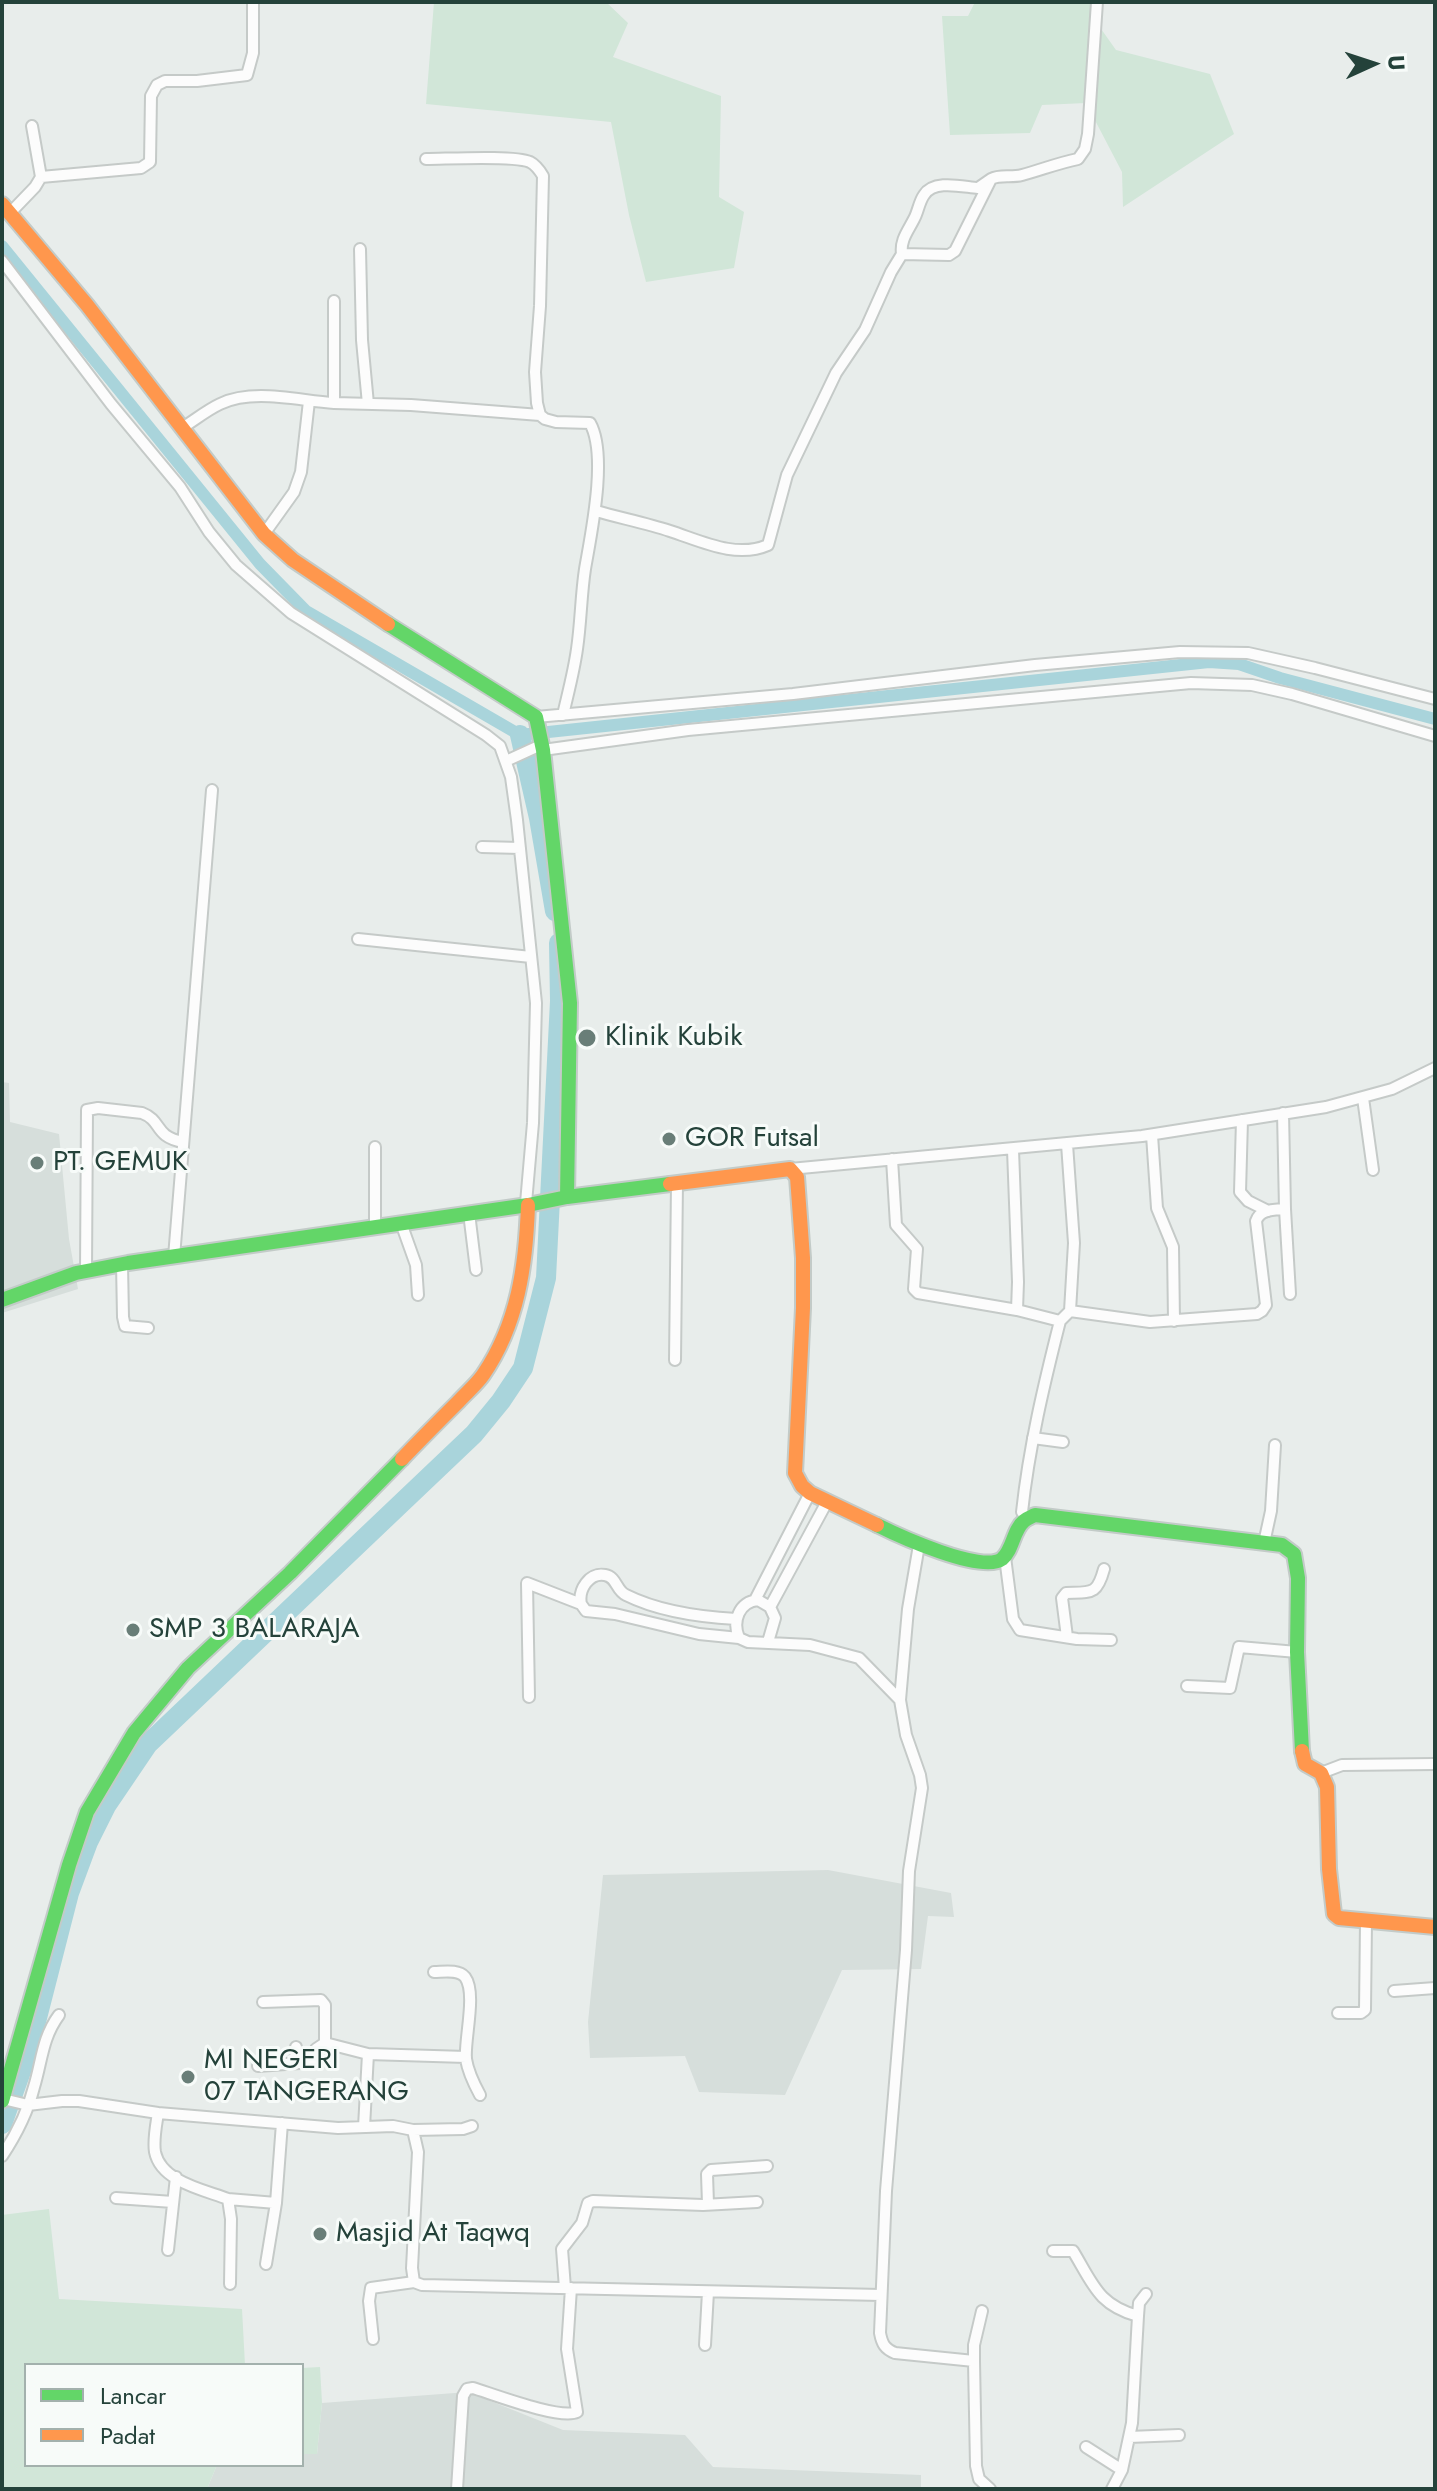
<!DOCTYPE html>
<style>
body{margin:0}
#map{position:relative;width:1437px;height:2491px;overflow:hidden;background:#e8edeb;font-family:Jost,sans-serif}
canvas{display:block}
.frame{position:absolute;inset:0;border:4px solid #24423a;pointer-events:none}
.legend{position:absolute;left:24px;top:2363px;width:280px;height:104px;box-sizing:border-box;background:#f7fbf9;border:2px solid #a3b1ad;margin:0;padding:10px 14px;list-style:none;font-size:24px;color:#24423a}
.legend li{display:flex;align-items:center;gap:16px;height:40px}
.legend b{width:40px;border:2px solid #a3b1ad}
.north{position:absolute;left:1333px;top:24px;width:80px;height:80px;-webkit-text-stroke:6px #f7fbf9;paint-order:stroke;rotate:87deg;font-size:22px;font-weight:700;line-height:32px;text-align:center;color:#24423a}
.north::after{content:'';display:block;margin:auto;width:28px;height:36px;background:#24423a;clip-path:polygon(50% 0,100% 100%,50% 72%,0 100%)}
</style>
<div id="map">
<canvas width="1437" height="2491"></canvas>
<div class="frame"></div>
<ul class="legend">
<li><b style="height:10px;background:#63d668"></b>Lancar</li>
<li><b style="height:10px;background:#ff974d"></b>Padat</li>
</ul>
<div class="north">U</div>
</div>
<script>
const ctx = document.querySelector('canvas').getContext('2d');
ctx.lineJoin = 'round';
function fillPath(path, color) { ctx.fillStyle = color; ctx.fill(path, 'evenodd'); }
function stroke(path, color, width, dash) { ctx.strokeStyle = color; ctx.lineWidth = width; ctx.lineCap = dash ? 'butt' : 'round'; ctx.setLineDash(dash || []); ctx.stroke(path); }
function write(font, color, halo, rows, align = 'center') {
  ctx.font = font + ' Jost,sans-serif'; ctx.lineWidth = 6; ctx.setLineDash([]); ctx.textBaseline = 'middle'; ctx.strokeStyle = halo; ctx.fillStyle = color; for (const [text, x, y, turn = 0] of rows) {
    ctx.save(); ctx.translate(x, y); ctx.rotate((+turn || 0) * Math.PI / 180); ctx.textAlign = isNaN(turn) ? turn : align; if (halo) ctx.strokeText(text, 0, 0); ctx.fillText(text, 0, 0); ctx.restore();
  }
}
const built = new Path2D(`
 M2 1082 9 1083 10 1122 59 1134 69 1239 78 1289 2 1313Z
 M828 1870 951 1893 954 1917 928 1916 921 1969 842 1970 785 2095 699 2092 685 2056 590 2058 588 2022 603 1875Z
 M468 2392 563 2430 685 2435 713 2467 921 2475V2489H207L217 2465H302V2454H317L322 2403Z`);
const green = new Path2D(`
 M434 2H606L628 23 613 57 721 96 719 197 744 212 734 268 646 282 629 215 611 122 426 104Z
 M975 2H1102L1099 26 1116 50 1210 74 1234 134 1123 207 1122 172 1086 103 1042 105 1030 133 950 135 942 16H968Z
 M49 2209 59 2299 242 2309 245 2365H26V2465H217L207 2489H2V2215Z
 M320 2367 322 2403 317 2454H302V2368Z`);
const canal = new Path2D(`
 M2 246 260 564 306 611 520 735 1209 662 1239 664 1280 678 1435 719`);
const river = new Path2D(`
 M520 735 539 818 555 911
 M2 2124 29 2049 69 1893 88 1842 106 1806 148 1744 474 1434 501 1401 523 1368 546 1278 560 1001 559 943`);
const street = new Path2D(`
 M426 159C447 159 514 155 530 162 536 165 540 171 543 176L540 306 535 372 537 403 540 415 545 419 556 422 590 423C608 455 591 534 585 569 581 595 581 622 577 649 574 671 568 693 563 715
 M41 177 141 168 150 162 151 96 157 85 165 81H197L247 75 253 53V2
 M10 213 35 187 41 177 32 126
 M360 249 362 340 368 404
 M902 254 949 255 955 251 991 179C1000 174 1011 178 1022 175 1041 170 1058 163 1078 159L1085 149 1088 134 1097 2
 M2 261 111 404 180 487 209 532 236 565 291 613 486 735 500 746 511 777 517 820 536 1003 533 1123 526 1203
 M334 403 411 405 540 415
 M182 428C195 420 207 410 220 404 254 388 299 401 334 403V301
 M596 511C620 518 646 523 670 531 701 541 736 559 768 545L787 475 836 373 865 330 891 272 902 254C900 240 908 231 914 219 918 212 919 202 924 195 934 179 963 187 978 188L991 179
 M264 534 294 492 301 472 309 401
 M536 717 793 694 1035 665 1180 652 1248 653 1315 668 1435 699
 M543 750 688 730 1191 683 1252 685 1292 694 1435 736
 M506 761 541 745
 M482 847 520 848
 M358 939 531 957
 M1363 1098 1373 1170
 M1242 1120 1240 1192 1248 1201 1268 1211
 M1152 1135 1157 1208 1173 1247 1174 1321
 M1013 1150 1018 1282 1017 1310 1060 1321
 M892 1159 896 1225 917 1249 914 1289 918 1293 1017 1310
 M790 1169 1142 1136 1326 1107 1392 1089 1435 1068
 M1285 1209 1290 1294
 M469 1213 476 1270
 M401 1223 416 1265 418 1295
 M375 1227V1147
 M174 1257 212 790
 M122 1264 123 1317 125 1326 148 1328
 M86 1271 87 1110 98 1108 142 1113C163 1121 153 1136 183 1142
 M1070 1311 1150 1322 1257 1314 1262 1311 1266 1305 1256 1221C1260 1209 1274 1210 1285 1209L1283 1113
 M675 1360 677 1183
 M1033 1438 1063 1442
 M1027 1518 1022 1512C1029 1447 1044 1384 1060 1321L1070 1311 1074 1243 1067 1144
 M1264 1543 1271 1511 1275 1445
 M919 1545 908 1609 900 1700 906 1735 920 1775 922 1788 909 1871 906 1950 886 2191 880 2333C882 2344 885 2349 895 2353L974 2361 976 2466 979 2479 990 2489
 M1005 1557 1013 1619 1020 1630 1077 1639 1111 1640
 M755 1600 810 1493
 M581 1604C578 1590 589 1572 605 1575 617 1577 616 1591 626 1595 658 1611 700 1617 736 1619
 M770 1607 828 1500
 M1067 1637 1062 1598 1066 1593C1092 1592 1097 1595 1104 1569
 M739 1638C732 1621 739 1602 758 1600L770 1607 775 1618 768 1642
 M1187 1686 1230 1688 1239 1647 1297 1652
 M529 1697 527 1583 581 1604 586 1611 615 1614 699 1634 739 1638 748 1642 810 1645 859 1658 900 1700
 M1321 1773 1342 1765 1435 1764
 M434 1972C443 1972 458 1969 465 1977 477 1993 464 2040 466 2059 468 2072 474 2084 480 2095
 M1394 1991 1435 1988
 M263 2002 321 2000 325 2005V2043L368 2054
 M1338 2013H1361L1365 2010 1366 1922
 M295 2063 296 2047
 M258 2066 313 2062 316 2049 325 2043
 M3 2099 28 2105 62 2101H79L158 2113 338 2128 393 2126 413 2130 418 2152 412 2268 414 2282 422 2285 881 2295
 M158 2113C156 2126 153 2140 155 2152 161 2182 205 2190 228 2199L231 2219 230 2284
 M364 2127 368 2054 466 2057
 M413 2130 463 2129 472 2126
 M2 2156C16 2135 28 2111 34 2087 42 2061 42 2038 59 2015
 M116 2198 173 2202
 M228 2199 276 2203
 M708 2204 707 2174 711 2170 767 2166
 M168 2250 176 2177
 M1053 2251H1073C1093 2284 1098 2305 1138 2316
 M266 2264 276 2203 282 2123
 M565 2288 562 2249 582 2223 588 2203 593 2201 703 2205 757 2202
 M373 2339 369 2301 371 2288 414 2282
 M705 2345 708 2292
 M974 2361V2345L982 2311
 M1129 2437 1179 2435
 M1086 2447 1122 2470
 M457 2489 463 2396 467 2389 473 2388C493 2394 560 2420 577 2412L567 2349 571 2288
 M1112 2489 1122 2470 1132 2423 1138 2316 1139 2303 1146 2294`);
const fast = new Path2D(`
 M388 624 536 717 543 750 570 1003 567 1197
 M2 1300 76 1273 128 1263 528 1205 567 1197 670 1184
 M877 1525C899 1536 982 1574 1002 1559 1013 1550 1013 1530 1024 1521 1027 1518 1031 1517 1035 1515L1282 1545 1294 1554 1298 1578 1297 1652 1302 1751
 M2 2101 69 1865 87 1812 134 1733 188 1668 290 1573 402 1459`);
const slow = new Path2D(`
 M2 204 87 305 264 534 293 560 388 624
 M670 1184 790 1169 797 1177 803 1258V1308L795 1473 802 1486 810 1493 877 1525
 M402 1459C420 1440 439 1421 458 1402 466 1393 476 1385 483 1375 518 1324 526 1265 528 1205
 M1302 1751 1305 1764 1321 1773 1327 1787 1329 1869 1334 1914 1339 1918 1435 1927`);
const markers = [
 [587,1038,10,"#697e78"],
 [669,1139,8,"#697e78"],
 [37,1163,8,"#697e78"],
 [133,1630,8,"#697e78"],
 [188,2077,8,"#697e78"],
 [320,2234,8,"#697e78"]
];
const poiNames = [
 ["Klinik Kubik",605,1038],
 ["GOR Futsal",685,1139],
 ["PT. GEMUK",53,1163],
 ["SMP 3 BALARAJA",149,1630],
 ["MI NEGERI",204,2061],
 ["07 TANGERANG",204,2093],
 ["Masjid At Taqwq",336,2234]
];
fillPath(built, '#d6dedb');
fillPath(green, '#d1e6d8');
stroke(canal, '#a9d4db', 12);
stroke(river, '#a9d4db', 20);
stroke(street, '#c5cac8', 14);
stroke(fast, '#c3cbc8', 18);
stroke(slow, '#c3cbc8', 18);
stroke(street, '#fcfcfc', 10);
stroke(fast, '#63d668', 14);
stroke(slow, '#ff974d', 14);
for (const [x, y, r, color] of markers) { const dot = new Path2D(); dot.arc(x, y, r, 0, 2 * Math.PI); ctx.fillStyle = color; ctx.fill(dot); stroke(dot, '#f7fbf9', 3); }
write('28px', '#24423a', '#f7fbf9', poiNames, 'left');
</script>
